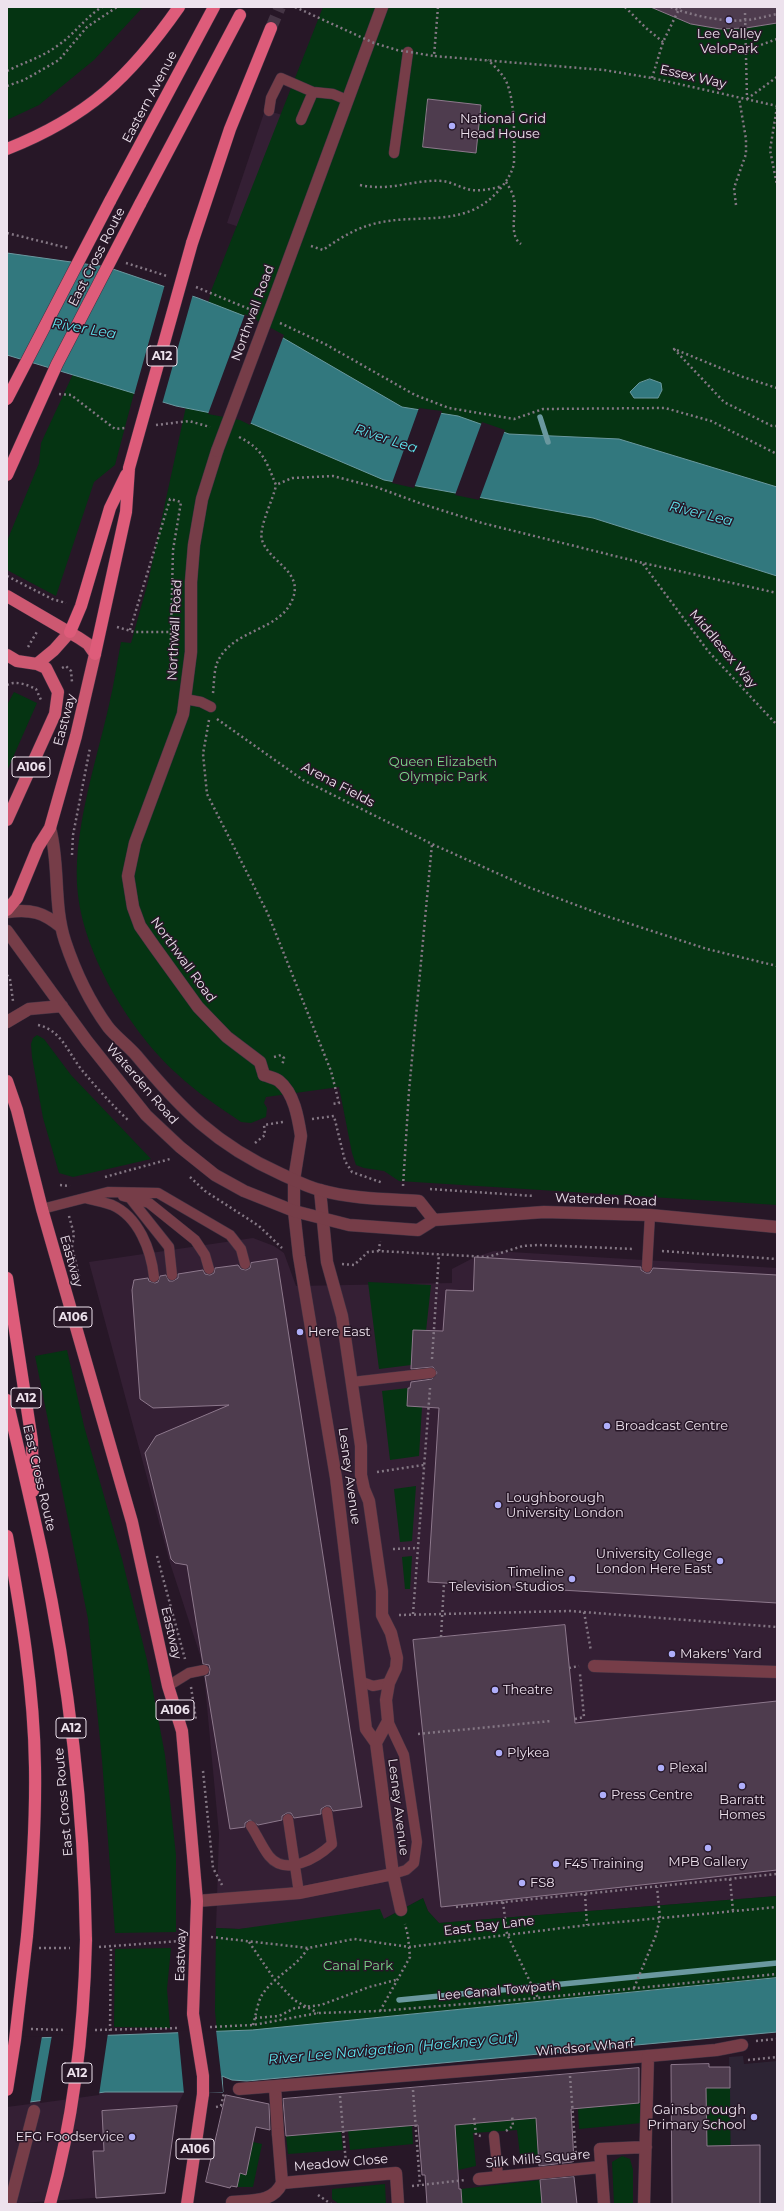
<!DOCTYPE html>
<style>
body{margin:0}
#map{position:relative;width:784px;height:2211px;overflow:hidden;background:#271727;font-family:Montserrat,sans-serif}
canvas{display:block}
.frame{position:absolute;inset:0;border:8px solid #ede2ed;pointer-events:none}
</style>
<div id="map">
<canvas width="784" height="2211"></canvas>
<div class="frame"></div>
</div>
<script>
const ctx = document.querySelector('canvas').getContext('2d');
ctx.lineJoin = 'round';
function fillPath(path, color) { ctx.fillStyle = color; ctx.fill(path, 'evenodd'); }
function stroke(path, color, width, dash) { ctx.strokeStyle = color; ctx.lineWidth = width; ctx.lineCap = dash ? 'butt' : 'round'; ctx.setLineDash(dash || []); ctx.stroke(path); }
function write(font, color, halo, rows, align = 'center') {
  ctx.font = font + ' Montserrat,sans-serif'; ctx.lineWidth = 3; ctx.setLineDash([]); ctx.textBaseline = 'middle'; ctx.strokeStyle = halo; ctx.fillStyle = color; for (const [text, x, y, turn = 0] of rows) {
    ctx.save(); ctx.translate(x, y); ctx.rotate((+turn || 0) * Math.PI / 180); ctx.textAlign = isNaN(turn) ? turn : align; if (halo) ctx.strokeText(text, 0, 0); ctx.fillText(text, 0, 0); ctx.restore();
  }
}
const built = new Path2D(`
 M265 110 314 124 255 232 227 223Z
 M253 1238 274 1246 284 1253 296 1286 452 1283V1269L475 1257 494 1251 777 1268V1896L439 1923 428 1911 423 1898 384 1919 239 1929 216 1928 219 1834 203 1664 170 1563 89 1262Z
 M105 2092H184L177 2106 165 2193 7 2204V2105Z`);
const education = new Path2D(`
 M743 2056 744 2064 777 2061V2204H731L729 2057Z`);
const green = new Path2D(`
 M7 7H143L94 60 39 105 7 120Z
 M323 7H777V1205L399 1181 384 1171 364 1168 356 1165 352 1153 339 1087 266 1097 264 1103 267 1108 266 1117 251 1123 241 1122C219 1107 196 1092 176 1073 131 1032 85 957 78 895 71 836 96 763 109 705 114 684 117 663 121 642L131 643 148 582 211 291Z
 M73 374 134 393 115 465 94 482 56 596 7 570V541L39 463 41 443Z
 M14 692 37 703 7 771V705Z
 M37 1035 44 1039 71 1075 151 1159 73 1177 59 1173 43 1118 32 1057 31 1044 33 1038Z
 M368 1282 431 1285 426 1331 413 1330 411 1365 379 1369Z
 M67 1350 84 1426 122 1559 147 1660 165 1755 176 1855V1932L115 1933 102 1760 88 1619 35 1356Z
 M408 1388 422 1407 419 1456 390 1460 382 1391Z
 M416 1486 412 1541 400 1542 394 1489Z
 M412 1556 410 1589H405L402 1557Z
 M777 1896V1978L252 2030 217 2032 215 2011 216 1928 239 1929 380 1909 384 1919 423 1898 428 1911 439 1923Z
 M171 1948 167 1989 170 2028 114 2027 115 1949Z
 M695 2088H730L731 2204H707L706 2097H695Z
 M640 2103 642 2123 579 2129 578 2108Z
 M547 2112 570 2136 537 2138 539 2163H521L517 2130 473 2133 476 2166 458 2170 456 2147 419 2124 478 2123 511 2120 510 2115Z
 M412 2125 413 2144 350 2150 348 2130Z
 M341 2131 343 2150 288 2154 286 2136Z
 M253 2142 262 2144 253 2187H237L240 2173 246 2174Z
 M622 2156 630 2159 633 2170V2204H614L612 2162Z
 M540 2180 542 2204H462L461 2189Z
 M385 2184 386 2204H339L332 2199V2189Z`);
const water = new Path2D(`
 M7 253 107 267 198 298 247 317 402 407 458 416 509 434 619 439 777 487V576L593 518 384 480 241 419 176 406 7 355Z
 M650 379 661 383 662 390 658 398H634L630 392 639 383Z
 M777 1978V2032L247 2081 232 2080 222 2076 223 2092H105L7 2105V2039L252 2030Z`);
const pier = new Path2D(`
 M165 284 193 294 162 404 134 395Z
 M245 314 284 335 250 425 240 420 208 414Z
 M419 408 442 411 414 488 392 483Z
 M482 422 505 430 479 500 455 495Z
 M216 2030 223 2092 184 2094 178 2031Z
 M108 2033 99 2095 40 2103 52 2035Z
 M42 2036 30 2104 7 2107V2037Z`);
const stream = new Path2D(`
 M540 417 548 442
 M399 2000 777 1963`);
const building = new Path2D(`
 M651 7H777V23L746 28 720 29 691 24Z
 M428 99 481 105 476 153 423 147Z
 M475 1257 641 1267V1270L646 1273H650L653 1268 777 1275V1603L428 1582 439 1408 407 1406 408 1388H410L411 1382 432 1379 437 1373 433 1367 411 1369 413 1330 443 1331 446 1290 473 1291Z
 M277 1259 362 1807 333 1811 330 1806H326L321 1809V1814L294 1818 291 1813H287L282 1816V1820L258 1825 250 1820 245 1823V1827L230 1829 205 1676 209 1675 210 1669 209 1665 203 1664 187 1565 175 1563 171 1559 145 1453 156 1436 229 1405 153 1408 140 1399 132 1290 134 1280 148 1278 149 1281 155 1283 158 1282 160 1276 166 1275 169 1281H173L178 1278V1274L203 1270 205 1274 210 1275 214 1273 215 1268 238 1265 241 1269 246 1270 250 1268 251 1263Z
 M565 1625 575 1723 777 1701V1870L441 1907 413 1640Z
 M709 2064V2067H730V2088H706L707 2146 760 2145V2204H672L671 2065Z
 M639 2068V2103L571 2109 574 2161 572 2162 539 2166 536 2118 455 2125 459 2189H461L462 2204H427L425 2175H422L418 2125 286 2136 283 2099Z
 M226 2095 269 2104 270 2130 256 2127 246 2175 240 2173 237 2187 231 2186 230 2188 206 2182Z
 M177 2106 165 2193 96 2198 93 2151H104L102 2111Z
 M574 2177 577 2204H542L540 2180Z`);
const trunkTunnel = new Path2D(`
 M271 28 280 7`);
const path = new Path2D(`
 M438 7 434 56 604 70 652 78 777 106
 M625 7 646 28 663 42
 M671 7C688 15 727 23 747 20 757 19 767 16 777 14
 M745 13 747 99
 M747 50 777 39
 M7 71C25 62 43 57 60 44 75 33 86 17 102 7
 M652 78 663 42 680 7
 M7 86 24 80 59 60 87 27 117 7
 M747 99 777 77
 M777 107 770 150 777 185
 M506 182C509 187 513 193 514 199 517 213 508 235 521 244
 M360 185C392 192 412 179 442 181 452 182 461 188 471 190 482 191 492 189 502 186
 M736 205 734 188 746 154V139L739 98
 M7 233 68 248
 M311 246 323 250C340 238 356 228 377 223 421 213 466 229 499 190 506 182 511 175 514 164 514 140 516 103 506 81 502 73 494 66 488 60
 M126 263 167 276
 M196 287 254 311
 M280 323 325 344 415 395 449 408 514 419 543 409 665 408 711 421 777 454
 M777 388 740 376 674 349 724 402 772 426H777
 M59 394 71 395 115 429 125 428
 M156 425 189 421 210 427
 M239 437C263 449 266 461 276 485L292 478 333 476 376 487 422 504 482 523 643 563 777 593
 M643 564 708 651 777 725
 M7 576 52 599 66 603
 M117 627 134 632H172
 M130 630 170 499 181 502 173 550 170 673 173 674
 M28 647 38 630
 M62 668 66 666 71 671 72 682
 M7 685C15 680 28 685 36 689L41 700
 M213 693C214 684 214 671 217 663 232 628 281 632 293 598 303 571 269 562 262 540 258 528 274 498 276 485
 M217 719 303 780 432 844 528 887 603 915 707 949 777 966
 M209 720 203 754 207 794 268 914 331 1071 339 1103 332 1104
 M72 855 73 835 90 748
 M7 975 10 979 13 1001
 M38 1025C61 1030 68 1052 81 1069 96 1087 112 1105 129 1121
 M274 1057 281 1055 284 1058 282 1066
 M312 1119 334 1116 345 1161 352 1172 383 1183
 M255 1143 265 1135 264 1125 283 1122
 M105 1177 170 1159
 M190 1177 205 1191 259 1226 282 1248
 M60 1185 70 1186
 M403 1186 409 1091 432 844
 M430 1189 534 1196
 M69 1216 74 1234 72 1247 79 1276
 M379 1251 380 1241
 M662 1251 777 1259
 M342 1264 354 1265 368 1252 379 1251 488 1257 523 1246 538 1245 634 1249
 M432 1359 439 1254
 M377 1472 424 1465
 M393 1549 418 1548
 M157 1556 185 1659
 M584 1612 591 1651
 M413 1614 430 1388
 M399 1615 570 1611 777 1627
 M441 1637 444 1583
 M569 1668 579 1666
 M191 1687 196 1720
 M575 1719 584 1717 580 1674
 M418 1734 551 1721
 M203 1771 213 1868 222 1885
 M730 1879 733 1911
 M585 1894 587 1925
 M503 1902 507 1934 538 1998
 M456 1907 777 1874
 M211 1937 308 1948 354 1939 409 1947 587 1925 777 1907
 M249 1942 275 1980 294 2000 318 2013
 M99 1947 180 1941
 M39 1948H70
 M634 1988 656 1935 660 1918 657 1887
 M380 2011 410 1957 408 1936 405 1924
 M255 2018 279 2016 295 2008 321 2005 369 1987 396 1980
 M253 2025C256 2016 257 2003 262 1995 274 1976 297 1967 308 1948
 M210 2027 253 2025 318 2013 379 2011 538 1998 777 1974
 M31 2029 66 2030
 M95 2030 179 2028
 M110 2031 111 1946
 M756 2041 777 2039
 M748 2060 777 2057
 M570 2076 576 2155
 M413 2090 420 2185
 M340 2096 346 2163
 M216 2107 221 2106 224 2093
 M474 2118 476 2135 481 2136
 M506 2131 513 2126 512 2115
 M412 2186 465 2180
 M318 2195 331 2204`);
const service = new Path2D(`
 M269 111 271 98 281 78 313 92
 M301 120 313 92 333 94 347 100
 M394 153 408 52
 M185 699 201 702 211 707
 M123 1196 149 1203 195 1240 205 1255 209 1269
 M85 1198C94 1200 104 1202 112 1205 139 1217 151 1250 154 1277
 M130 1198 169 1247 172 1275
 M42 1209 108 1192 158 1193 230 1235 241 1249 245 1264
 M647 1267 650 1215
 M352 1382 431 1373
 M362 1682 373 1686 389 1683
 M168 1686 189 1673 204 1670
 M388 1721 404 1755 417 1842 414 1863 406 1870 393 1874
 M288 1819 299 1893
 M251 1826C257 1835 262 1847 269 1856 286 1877 317 1858 332 1844L327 1812
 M494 2136 498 2176`);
const pedestrian = new Path2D(`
 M276 294 382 7
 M217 451 202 499 194 545 191 582V652L183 714 135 843 128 876 133 907 140 926 154 946 198 1007 227 1037 260 1062 264 1075
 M594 1666 777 1672
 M275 2087 278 2134
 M239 2089 648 2056`);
const minor = new Path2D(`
 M264 1075C269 1077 275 1078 279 1081 294 1093 298 1117 301 1136L294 1180V1211L299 1256 336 1478 366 1729 376 1743 393 1874 401 1910
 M320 1190 327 1262 342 1316 361 1446V1475L364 1489 369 1501 382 1591V1615L391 1633 397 1658 396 1668 389 1683 386 1700 388 1721 376 1743
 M197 1901 299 1893 393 1874
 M278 2134 282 2183
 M479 2179 600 2167
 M10 2204 34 2111
 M232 2204V2202C252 2200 273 2203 282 2183L396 2173 398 2204
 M604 2204 600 2149 646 2147
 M644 2204 648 2056 716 2050 742 2045`);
const tertiary = new Path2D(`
 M50 828C60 865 53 904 65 941 75 971 89 1001 108 1027 116 1037 127 1045 136 1055 180 1108 216 1145 281 1174 294 1180 307 1187 320 1190 352 1199 386 1199 419 1201L434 1220
 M7 912C31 909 43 912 61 927
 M7 931 87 1041 146 1115 180 1147 215 1175 244 1191 294 1211 349 1225 418 1230 434 1220 544 1212 650 1215 777 1227
 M7 1022 29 1009 62 1006`);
const primary = new Path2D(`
 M7 596 79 638 88 644 95 654 76 736 50 828 38 847 17 898 7 910
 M7 655 17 661 37 664 46 668 58 692 55 714 7 820
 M37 664 54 650 70 632
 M7 1081 17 1110 42 1209 132 1522 168 1686 182 1731 197 1901 193 2014
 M187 2204 203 2094`);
const trunk = new Path2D(`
 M7 149C88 117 130 77 179 7
 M110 201 214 7
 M140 204 240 15
 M192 243 230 129 271 28
 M70 632 81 606 110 508 126 475
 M95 654 126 512 129 468
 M7 1278 32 1441 33 1491
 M7 1400C19 1451 31 1502 42 1553 69 1680 84 1810 86 1940
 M7 1536C21 1612 34 1689 35 1767 36 1823 32 1880 27 1936`);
const pathBridge = new Path2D(`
 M295 7 374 43 397 50 434 56`);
const pedestrianBridge = new Path2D(`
 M217 451 276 294`);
const primaryBridge = new Path2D(`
 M193 2014 203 2076V2094`);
const trunkBridge = new Path2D(`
 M7 399 110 201
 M129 468 192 243
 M7 475 57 364 140 204
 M7 2090 15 2040 27 1936
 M50 2204C74 2118 84 2029 86 1940`);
const markers = [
 [729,20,4,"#afaefa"],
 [452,126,4,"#afaefa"],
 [300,1332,4,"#afaefa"],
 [607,1426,4,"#afaefa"],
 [498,1505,4,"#afaefa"],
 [720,1561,4,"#afaefa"],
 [572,1579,4,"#afaefa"],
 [672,1654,4,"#afaefa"],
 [495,1690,4,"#afaefa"],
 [499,1753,4,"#afaefa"],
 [661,1768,4,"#afaefa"],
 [742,1786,4,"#afaefa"],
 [603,1795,4,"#afaefa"],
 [708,1848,4,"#afaefa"],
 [556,1864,4,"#afaefa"],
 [522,1883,4,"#afaefa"],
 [754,2117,4,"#afaefa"],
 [132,2137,4,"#afaefa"]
];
const shields = [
 [162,356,30],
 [31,767,38],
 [73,1317,38],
 [26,1398,30],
 [175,1710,38],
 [71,1728,30],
 [77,2073,30],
 [195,2149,38]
];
const shieldNames = [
 ["A12",162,356],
 ["A106",31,767],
 ["A106",73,1317],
 ["A12",26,1398],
 ["A106",175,1710],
 ["A12",71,1728],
 ["A12",77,2073],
 ["A106",195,2149]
];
const poiNames = [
 ["Lee Valley",729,34,"center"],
 ["VeloPark",729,49,"center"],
 ["National Grid",460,119],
 ["Head House",460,134],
 ["Here East",308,1332],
 ["Broadcast Centre",615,1426],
 ["Loughborough",506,1498],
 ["University London",506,1513],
 ["University College",712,1554,"right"],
 ["London Here East",712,1569,"right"],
 ["Timeline",564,1572,"right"],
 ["Television Studios",564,1587,"right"],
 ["Makers' Yard",680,1654],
 ["Theatre",503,1690],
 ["Plykea",507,1753],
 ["Plexal",669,1768],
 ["Press Centre",611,1795],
 ["Barratt",742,1800,"center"],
 ["Homes",742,1815,"center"],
 ["MPB Gallery",708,1862,"center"],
 ["F45 Training",564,1864],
 ["FS8",530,1883],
 ["Gainsborough",746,2110,"right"],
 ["Primary School",746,2125,"right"],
 ["EFG Foodservice",124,2137,"right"]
];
const streetNames = [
 ["Essex Way",693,77,13],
 ["Eastern Avenue",150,97,-62],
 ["East Cross Route",97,257,-63],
 ["Northwall Road",253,313,-70],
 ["Northwall Road",175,630,-87],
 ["Middlesex Way",723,649,50],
 ["Eastway",65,720,-75],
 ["Arena Fields",338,785,28],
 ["Northwall Road",183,960,54],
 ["Waterden Road",142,1084,49],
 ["Waterden Road",606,1200,2],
 ["Eastway",71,1261,74],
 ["Lesney Avenue",349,1476,82],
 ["East Cross Route",39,1478,77],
 ["Eastway",171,1633,77],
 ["East Cross Route",64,1802,-95],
 ["Lesney Avenue",398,1807,83],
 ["East Bay Lane",489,1926,-7],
 ["Eastway",181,1955,-88],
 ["Lee Canal Towpath",499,1991,-5],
 ["Windsor Wharf",585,2048,-5],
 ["Silk Mills Square",538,2159,-5],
 ["Meadow Close",341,2163,-5]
];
const parkNames = [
 ["Queen Elizabeth",443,762],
 ["Olympic Park",443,777],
 ["Canal Park",358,1966]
];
const waterNames = [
 ["River Lea",84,329,10],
 ["River Lea",386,439,18],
 ["River Lea",701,514,14],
 ["River Lee Navigation (Hackney Cut)",393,2049,-5]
];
fillPath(built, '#341f34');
fillPath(education, '#2d2434');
fillPath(green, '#053412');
fillPath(water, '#32787e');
stroke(water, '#6a989f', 1);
fillPath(pier, '#271727');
stroke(stream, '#6a989f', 5.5);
fillPath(building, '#4e3c4e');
stroke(building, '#8d788c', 1);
stroke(trunkTunnel, '#453545', 12, [12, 6]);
stroke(service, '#433343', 11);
stroke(pedestrian, '#433343', 13);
stroke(minor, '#433343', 13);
stroke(tertiary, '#433343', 13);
stroke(primary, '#433343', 13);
stroke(trunk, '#433343', 13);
stroke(path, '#847784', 2.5, [2, 3]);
stroke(service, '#763d48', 10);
stroke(pedestrian, '#763d48', 12);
stroke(minor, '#763d48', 12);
stroke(tertiary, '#763d48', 12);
stroke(primary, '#cd5871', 12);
stroke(trunk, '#de5c7a', 12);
stroke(pedestrianBridge, '#433343', 13, []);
stroke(primaryBridge, '#433343', 13, []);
stroke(trunkBridge, '#433343', 13, []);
stroke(pathBridge, '#847784', 2.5, [2, 3]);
stroke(pedestrianBridge, '#763d48', 12);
stroke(primaryBridge, '#cd5871', 12);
stroke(trunkBridge, '#de5c7a', 12);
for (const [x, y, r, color] of markers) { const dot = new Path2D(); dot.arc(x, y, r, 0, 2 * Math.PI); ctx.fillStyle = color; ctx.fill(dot); stroke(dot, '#271727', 1.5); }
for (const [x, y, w] of shields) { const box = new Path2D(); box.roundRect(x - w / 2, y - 10, w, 20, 3); ctx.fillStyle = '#271727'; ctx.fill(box); stroke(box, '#ede2ed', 1); }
write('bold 12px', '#ede2ed', null, shieldNames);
write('13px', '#ede2ed', '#271727', poiNames, 'left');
write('13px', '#ede2ed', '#271727', streetNames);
write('13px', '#7adb89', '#271727', parkNames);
write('italic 14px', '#5ee6f0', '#271727', waterNames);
</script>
